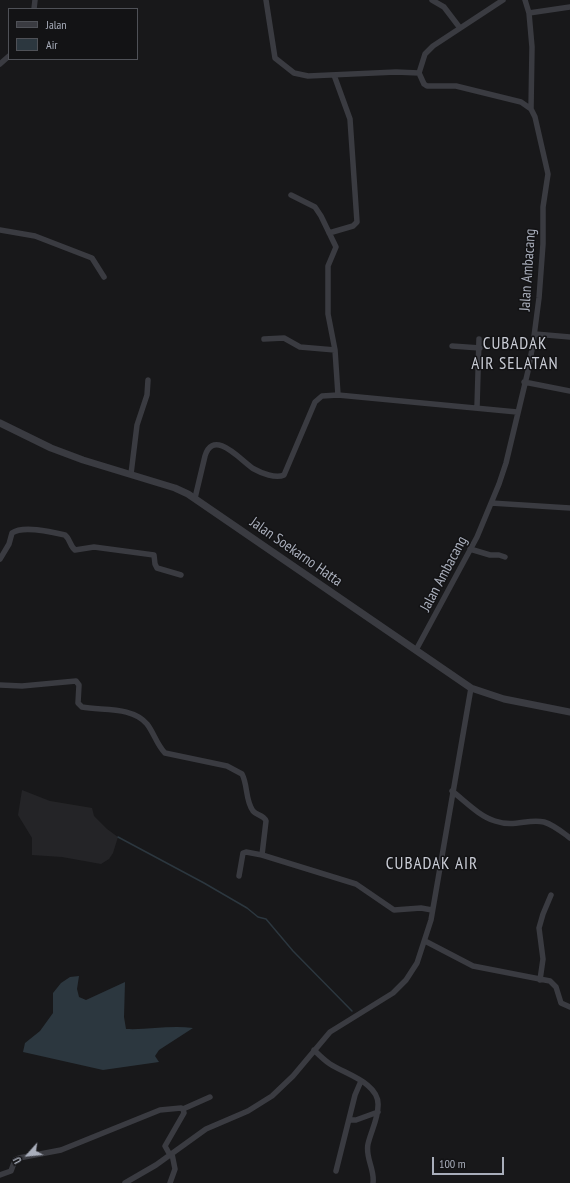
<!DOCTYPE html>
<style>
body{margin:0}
#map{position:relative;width:570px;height:1183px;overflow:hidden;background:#18181a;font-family:"PT Sans Narrow",sans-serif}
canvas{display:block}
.legend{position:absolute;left:8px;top:8px;width:130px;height:52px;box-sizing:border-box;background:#131315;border:1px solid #4f5157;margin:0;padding:5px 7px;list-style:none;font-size:12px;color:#a9aebb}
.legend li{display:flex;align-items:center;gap:8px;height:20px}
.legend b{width:20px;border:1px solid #4f5157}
.north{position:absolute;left:8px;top:1135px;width:40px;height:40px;-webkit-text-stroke:3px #131315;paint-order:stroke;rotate:243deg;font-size:11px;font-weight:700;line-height:16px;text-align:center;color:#a9aebb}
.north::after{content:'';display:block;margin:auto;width:14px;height:18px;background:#a9aebb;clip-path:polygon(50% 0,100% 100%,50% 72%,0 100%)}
.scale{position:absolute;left:432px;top:1157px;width:72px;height:18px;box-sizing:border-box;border:2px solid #a9aebb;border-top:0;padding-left:5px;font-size:12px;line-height:14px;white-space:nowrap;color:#a9aebb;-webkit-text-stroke:3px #131315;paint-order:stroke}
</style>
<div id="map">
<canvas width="570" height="1183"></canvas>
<ul class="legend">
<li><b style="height:5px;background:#3a3b41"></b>Jalan</li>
<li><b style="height:11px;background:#2c373f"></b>Air</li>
</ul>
<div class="north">U</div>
<div class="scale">100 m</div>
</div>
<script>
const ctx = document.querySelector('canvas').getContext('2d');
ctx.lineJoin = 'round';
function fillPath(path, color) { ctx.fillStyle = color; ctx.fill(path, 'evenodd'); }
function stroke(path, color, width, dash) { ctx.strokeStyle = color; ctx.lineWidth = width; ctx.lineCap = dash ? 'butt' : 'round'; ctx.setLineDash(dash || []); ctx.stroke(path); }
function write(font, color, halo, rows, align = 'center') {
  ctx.font = font + ' "PT Sans Narrow",sans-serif'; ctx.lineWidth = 3; ctx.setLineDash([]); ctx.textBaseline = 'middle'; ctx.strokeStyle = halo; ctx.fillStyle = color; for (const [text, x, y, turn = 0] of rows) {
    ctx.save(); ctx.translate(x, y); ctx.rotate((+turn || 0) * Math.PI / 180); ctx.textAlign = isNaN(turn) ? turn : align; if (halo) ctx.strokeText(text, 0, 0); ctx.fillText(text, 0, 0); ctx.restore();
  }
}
const built = new Path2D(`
 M22 790 50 801 92 808 94 816 107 829 118 837 113 853 109 859 101 864 62 857 32 855V838L18 815Z`);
const water = new Path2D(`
 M79 976 77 989 79 997 86 1000 125 982 124 1017 126 1029C149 1030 170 1025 193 1028L159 1050 155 1056 159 1062 103 1070 23 1052 25 1043 40 1031 53 1013V993L61 983 70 977Z`);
const stream = new Path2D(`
 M118 837 204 883 247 908 258 917 266 919 293 951 352 1011`);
const minor = new Path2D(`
 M266 0 275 58 294 73 308 76 396 72 419 73
 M432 0 444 7 460 28
 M525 0 529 13 570 7
 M34 9 35 0
 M529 13 532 47 531 109
 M0 64 9 56
 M291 195 315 207 321 216 336 247 328 266V314L335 350 338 395
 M0 230 35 236 92 258 104 277
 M329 233 353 226 357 222 350 119 334 75
 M535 334 570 337
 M264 339 284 338 300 347 335 350
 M452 346 480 348
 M524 382 570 391
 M477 407 479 339
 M131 474 137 425 147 395 148 380
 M195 498 205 456C214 427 243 463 254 469 261 473 276 479 284 475L315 402 322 396 338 395 517 412
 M491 503 570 508
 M470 549 490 555H499L505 557
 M0 559 9 544 12 533C23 525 52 532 65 535 70 539 70 546 75 550L94 547 154 555 155 564 157 568 181 575
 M416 650 477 537 499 484 506 463 528 371 533 344 539 298 543 244V207L548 174 535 117 531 109 521 102 456 86H427L424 84 419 73 425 54 433 46 503 0
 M0 685 22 686 76 681 79 685 78 703 82 707C102 711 132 706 147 724 154 733 157 745 165 753L227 766 242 774C248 785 245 800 253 811 257 816 263 814 266 821L262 855 356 884 394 910 421 908 432 910
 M452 791C465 801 479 816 495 821 515 828 528 818 544 822 554 825 562 832 570 838
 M239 876 243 853 246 852 262 855
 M425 941 473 966 550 981 556 987 561 1003 570 1007
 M540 980 543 959 539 928 543 914 551 895
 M314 1050C319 1055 324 1060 330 1064 345 1074 380 1083 378 1106 378 1119 371 1131 368 1144 365 1158 375 1169 373 1183
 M183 1109 210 1097
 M349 1120H356L378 1112
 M336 1171 355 1095 361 1081
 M0 1175 11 1171 15 1160 19 1158 61 1150 160 1110 181 1108 183 1109 184 1113 165 1146 170 1155
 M125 1183 156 1165 206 1129 248 1111 272 1096 293 1076 330 1032 393 993 406 980 417 963 431 920 471 688
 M170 1183 175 1169 172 1154`);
const tertiary = new Path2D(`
 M0 423 51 448 83 460 175 488 188 494 471 688 504 699 570 712`);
const streetNames = [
 ["Jalan Ambacang",528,270,-86],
 ["Jalan Soekarno Hatta",296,552,35],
 ["Jalan Ambacang",444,574,-62]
];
const quarterNames = [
 ["CUBADAK",515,344],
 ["AIR SELATAN",515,364],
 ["CUBADAK AIR",432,864]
];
fillPath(built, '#242427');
fillPath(water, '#2c373f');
stroke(stream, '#2c373f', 1.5);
stroke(minor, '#3a3b41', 5.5);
stroke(tertiary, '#3a3b41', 7);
write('15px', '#a9aebb', '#131315', streetNames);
ctx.letterSpacing = '1px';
write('17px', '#cacdd6', '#131315', quarterNames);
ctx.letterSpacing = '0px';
</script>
